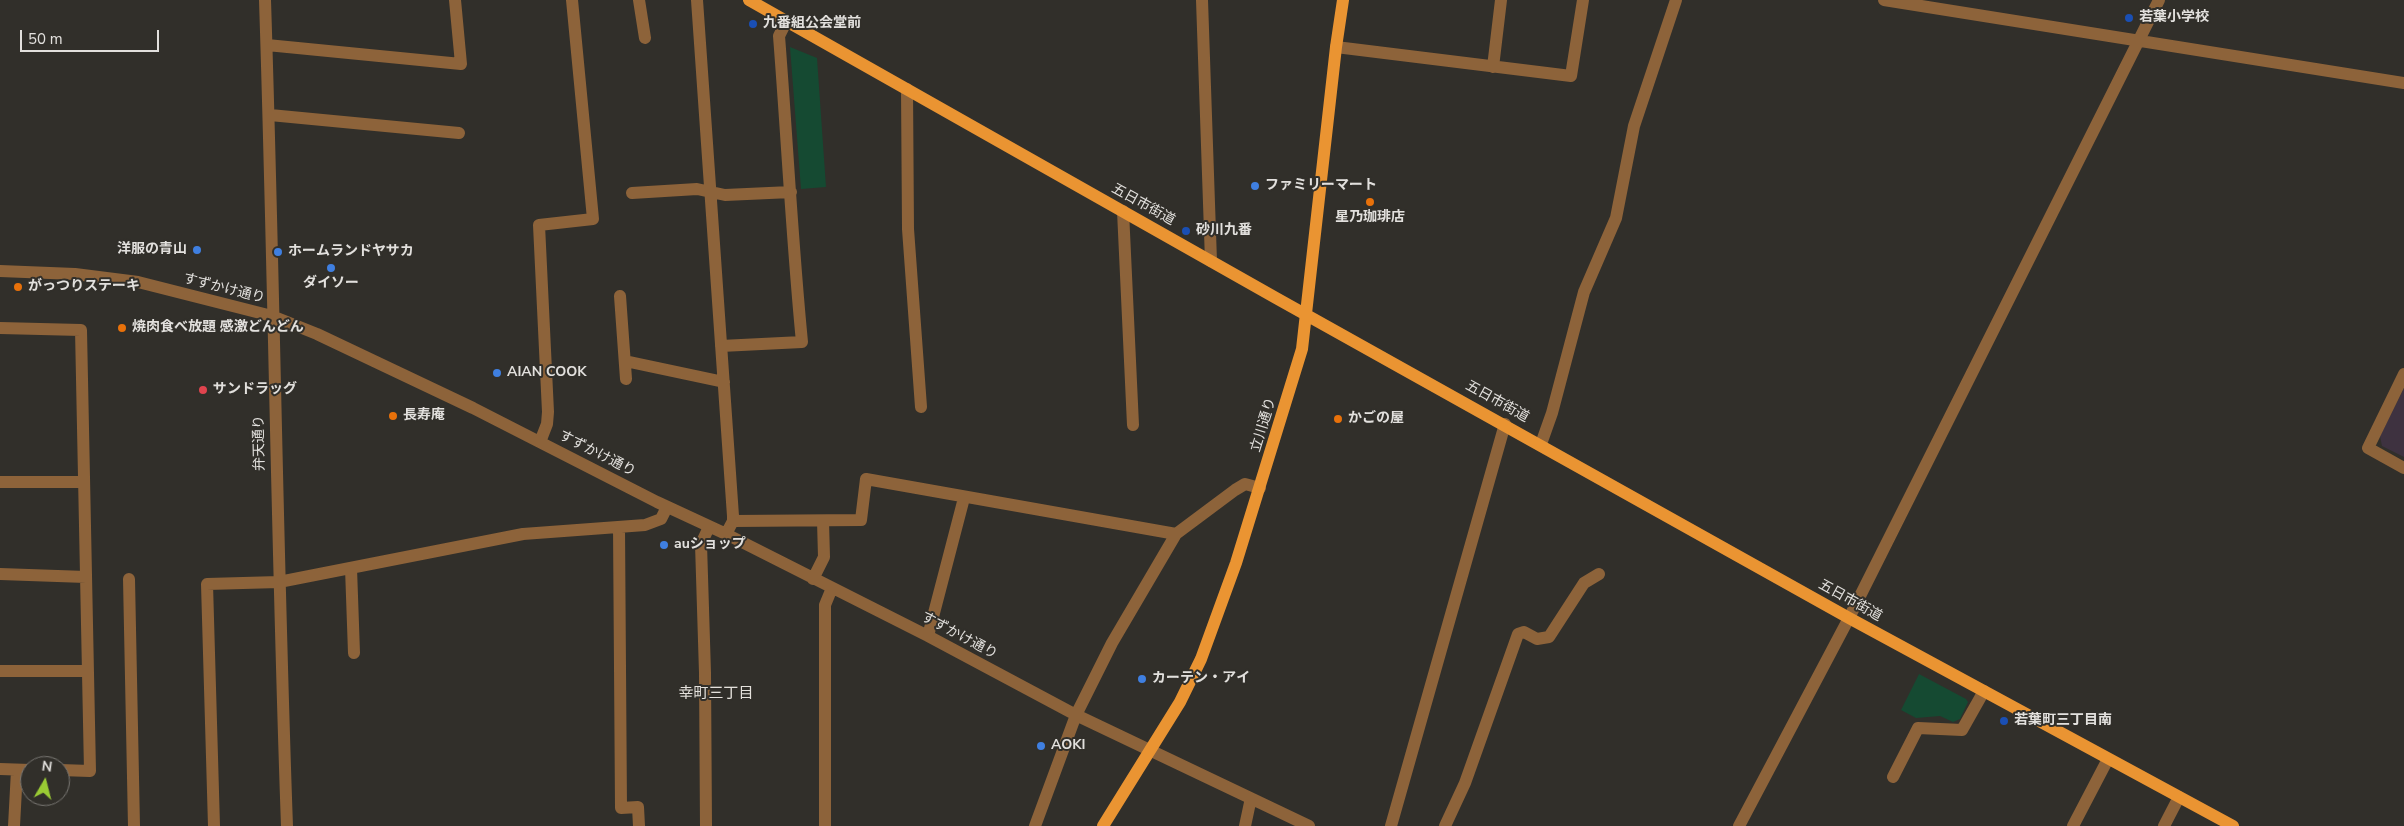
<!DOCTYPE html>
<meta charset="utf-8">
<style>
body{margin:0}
#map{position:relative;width:2404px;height:826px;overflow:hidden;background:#312f2a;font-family:"Nunito Sans",sans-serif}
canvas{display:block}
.north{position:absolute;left:20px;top:756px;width:50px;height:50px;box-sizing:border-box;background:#312f2a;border:1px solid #787672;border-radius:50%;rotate:8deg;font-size:14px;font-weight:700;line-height:20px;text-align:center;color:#e2e0dd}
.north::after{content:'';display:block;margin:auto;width:18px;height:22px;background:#9acb34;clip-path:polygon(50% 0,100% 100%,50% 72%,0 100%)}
.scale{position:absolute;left:20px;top:30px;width:139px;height:22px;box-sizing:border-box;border:2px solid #e2e0dd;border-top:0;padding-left:6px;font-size:15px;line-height:18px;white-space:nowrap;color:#e2e0dd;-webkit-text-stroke:4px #312f2a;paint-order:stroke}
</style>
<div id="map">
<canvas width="2404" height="826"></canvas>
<div class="north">N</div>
<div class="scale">50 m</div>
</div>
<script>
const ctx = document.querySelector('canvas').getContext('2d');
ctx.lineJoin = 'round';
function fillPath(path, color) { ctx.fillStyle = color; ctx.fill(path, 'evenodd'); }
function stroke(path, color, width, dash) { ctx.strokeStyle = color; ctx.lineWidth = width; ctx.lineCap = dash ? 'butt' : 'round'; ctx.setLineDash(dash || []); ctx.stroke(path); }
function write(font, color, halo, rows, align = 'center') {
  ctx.font = font + ' "Nunito Sans","Noto Sans JP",sans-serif'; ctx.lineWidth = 4; ctx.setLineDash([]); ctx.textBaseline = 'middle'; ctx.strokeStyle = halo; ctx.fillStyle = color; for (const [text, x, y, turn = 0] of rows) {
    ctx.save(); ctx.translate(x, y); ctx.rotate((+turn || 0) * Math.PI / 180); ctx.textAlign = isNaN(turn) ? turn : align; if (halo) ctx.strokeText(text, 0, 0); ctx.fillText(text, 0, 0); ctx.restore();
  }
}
const education = new Path2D(`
 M2404 388V457L2382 446 2380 436Z`);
const green = new Path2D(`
 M790 47 817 58 826 187 801 189Z
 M1919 674 1966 699 1968 702 1960 719 1953 722 1940 716 1916 718 1901 710Z`);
const minor = new Path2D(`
 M265 0C274 275 277 551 287 826
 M639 0 645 38
 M697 0 733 516V521L726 534
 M1202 0 1211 261
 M1884 0 2404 83
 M267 45 461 64 455 0
 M1336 47 1571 76 1583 0
 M1493 67 1501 0
 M907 89 908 229 921 407
 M270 115 459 133
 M632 193 697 189 725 195 791 192
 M1123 211 1133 425
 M0 271 75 274 138 282 272 316 317 334 473 408 657 502 726 534 928 636 1076 715 1309 826
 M620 296 626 379
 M0 328 81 330 90 771 60 770
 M721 346 802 342C792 240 787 138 779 36L787 20
 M625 361 724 382
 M2404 374 2368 448 2404 468
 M540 442 547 424 548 412 539 225 593 219 572 0
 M1541 444 1552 413 1584 292 1616 218 1634 126 1676 0
 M0 482H84
 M733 521 861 520 866 479 1176 534
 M619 527 621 808 638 807 639 826
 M351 568 354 653
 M0 574 86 577
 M129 579 134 826
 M813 579 824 557 823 521
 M928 636 964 498
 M0 671H88
 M0 769 30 770
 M1893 777 1918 728 1962 730 1984 691
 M14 826 17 770
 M214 826 207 584 279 582 523 534 645 525 661 519 667 507
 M706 826 705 673 701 544 709 527
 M825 826V605L832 588
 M1035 826 1076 715 1112 643 1176 534 1235 490 1245 484 1260 488
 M1245 826 1251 798
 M1391 826 1505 424
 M1445 826 1465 783 1518 634 1524 632 1537 639 1549 637 1584 583 1599 574
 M1739 826 1849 618 2159 0
 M2073 826 2108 759
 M2164 826 2179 797`);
const major = new Path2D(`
 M749 0 1276 298 1849 618 2233 826
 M1103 826 1180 702 1201 659 1236 563 1302 349 1336 47 1343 0`);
const markers = [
 [2129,18,5,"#1a4fb4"],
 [753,24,5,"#1a4fb4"],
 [1255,186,5,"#3f7fe0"],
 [1370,202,5,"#e8710a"],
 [1186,231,5,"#1a4fb4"],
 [197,250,5,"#3f7fe0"],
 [278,252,5,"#3f7fe0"],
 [331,268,5,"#3f7fe0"],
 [18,287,5,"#e8710a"],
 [122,328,5,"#e8710a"],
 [497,373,5,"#3f7fe0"],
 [203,390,5,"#e0444e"],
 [393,416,5,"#e8710a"],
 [1338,419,5,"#e8710a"],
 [664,545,5,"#3f7fe0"],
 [1142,679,5,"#3f7fe0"],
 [2004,721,5,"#1a4fb4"],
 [1041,746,5,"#3f7fe0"]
];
const poiNames = [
 ["若葉小学校",2139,18],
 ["九番組公会堂前",763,24],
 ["ファミリーマート",1265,186],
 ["星乃珈琲店",1370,218,"center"],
 ["砂川九番",1196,231],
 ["洋服の青山",187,250,"right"],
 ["ホームランドヤサカ",288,252],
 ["ダイソー",331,284,"center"],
 ["がっつりステーキ",28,287],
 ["焼肉食べ放題 感激どんどん",132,328],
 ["AIAN COOK",507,373],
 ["サンドラッグ",213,390],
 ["長寿庵",403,416],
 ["かごの屋",1348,419],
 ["auショップ",674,545],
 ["カーテン・アイ",1152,679],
 ["若葉町三丁目南",2014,721],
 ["AOKI",1051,746]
];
const streetNames = [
 ["五日市街道",1143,205,29],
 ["すずかけ通り",224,289,14],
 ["五日市街道",1497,402,29],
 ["立川通り",1264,425,-73],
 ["弁天通り",260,443,-91],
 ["すずかけ通り",597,454,27],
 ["五日市街道",1850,601,29],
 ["すずかけ通り",959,636,28]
];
const neighbourhoodNames = [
 ["幸町三丁目",716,694]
];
fillPath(education, '#3e3240');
fillPath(green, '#154a32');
stroke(minor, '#8d633a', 12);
stroke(major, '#ea9432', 12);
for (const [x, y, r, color] of markers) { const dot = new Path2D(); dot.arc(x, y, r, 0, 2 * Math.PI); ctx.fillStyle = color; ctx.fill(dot); stroke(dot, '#312f2a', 2); }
write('bold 14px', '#e2e0dd', '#312f2a', poiNames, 'left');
write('14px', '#e2e0dd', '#312f2a', streetNames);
write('15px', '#e4e1dc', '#312f2a', neighbourhoodNames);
</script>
